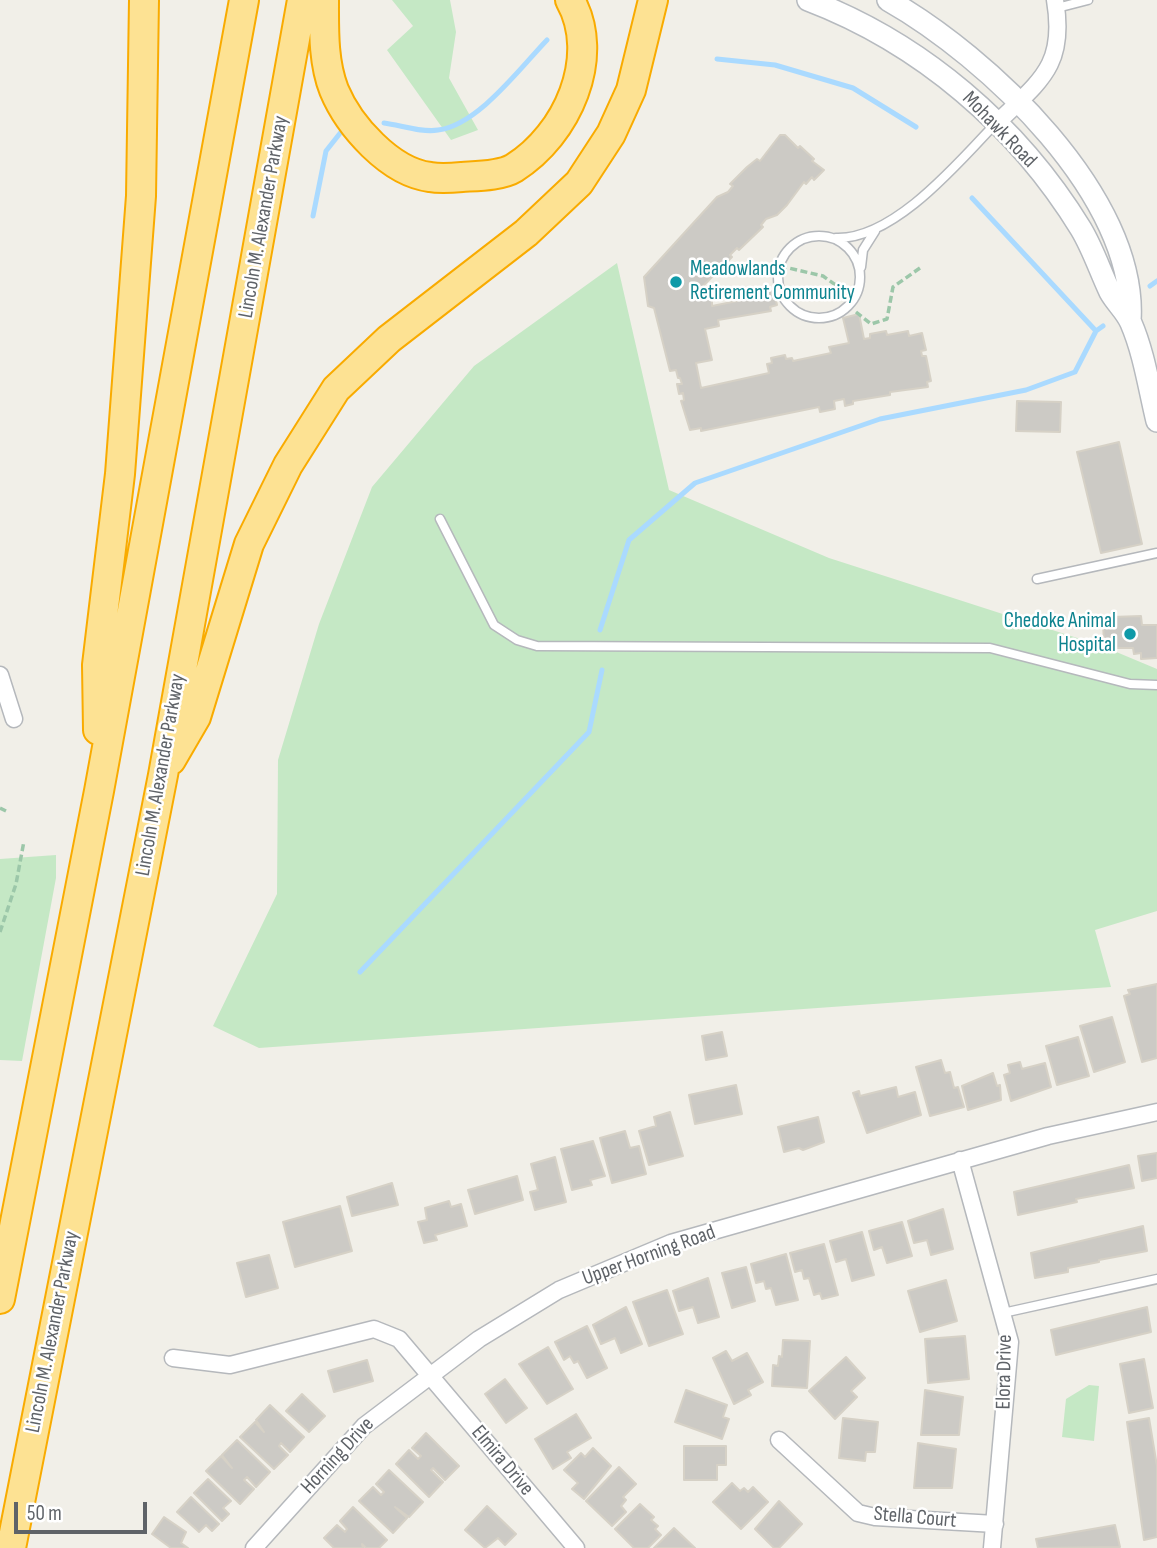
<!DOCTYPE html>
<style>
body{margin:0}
#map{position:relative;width:1157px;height:1548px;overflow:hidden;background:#f1efe8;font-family:"Sofia Sans Condensed",sans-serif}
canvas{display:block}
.scale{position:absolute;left:14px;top:1502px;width:133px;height:32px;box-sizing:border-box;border:4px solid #5f6368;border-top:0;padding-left:9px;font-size:21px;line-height:24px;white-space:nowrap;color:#5f6368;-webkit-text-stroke:5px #fff;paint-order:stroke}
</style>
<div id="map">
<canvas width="1157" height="1548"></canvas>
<div class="scale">50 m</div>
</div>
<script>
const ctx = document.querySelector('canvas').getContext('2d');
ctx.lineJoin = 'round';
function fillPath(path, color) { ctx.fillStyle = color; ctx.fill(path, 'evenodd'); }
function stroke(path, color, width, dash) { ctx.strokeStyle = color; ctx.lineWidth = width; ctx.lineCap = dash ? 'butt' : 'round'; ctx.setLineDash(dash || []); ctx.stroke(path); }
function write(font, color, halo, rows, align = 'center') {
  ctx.font = font + ' "Sofia Sans Condensed",sans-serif'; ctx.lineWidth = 5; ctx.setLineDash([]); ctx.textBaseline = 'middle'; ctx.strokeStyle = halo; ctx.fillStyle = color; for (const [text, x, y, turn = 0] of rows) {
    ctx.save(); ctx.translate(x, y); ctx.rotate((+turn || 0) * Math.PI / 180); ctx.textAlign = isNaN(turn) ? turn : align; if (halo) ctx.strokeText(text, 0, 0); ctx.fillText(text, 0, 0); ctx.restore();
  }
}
const green = new Path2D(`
 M392 0H450L456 32 449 78 478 130 451 140 387 50 413 26Z
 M617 263 669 490 829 558 1102 646 1157 669V911L1095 930 1111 987 259 1048 213 1026 277 894 278 760 319 624 372 487 474 366Z
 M56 855V878L22 1061 0 1060V859Z
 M1089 1385 1099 1386 1094 1441 1062 1437 1066 1399Z`);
const stream = new Path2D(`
 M717 59 775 65 853 88 916 127
 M384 123C400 125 422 133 438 130 478 125 520 68 547 40
 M972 198 1096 331
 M313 216 326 151 341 132
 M1150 286 1157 281
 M600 630 629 540 695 483 880 419 1026 390 1075 372 1096 331 1103 326
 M360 972 589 732 602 670`);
const building = new Path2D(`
 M780 135H785L798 148 800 146 814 159 812 161 824 170 814 180 812 177 806 184 804 182 787 205 777 215 766 219 761 225 763 227 739 250 737 248 730 255 732 257 702 287 712 295V306L747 299 746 295 765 291H774L777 305 770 307 771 311 718 320 719 326 705 329 712 360 696 363 701 388 769 373 767 364 772 363 771 358 785 355 786 359 792 358 793 361 831 353 829 347 849 343 843 318 859 314 864 339 870 338V334L886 331 887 335 908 331 909 336 922 333 926 350 921 351 922 356H926L931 381 927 382 928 387 890 392V395L853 401V404L845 406 844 399 834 401 835 409 820 412 819 407 701 431V428L690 430 681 401 684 400 683 393 679 394 677 384H682L680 378H678L676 370 670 371 654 308 648 306 644 277 717 197 728 192 733 186 730 184 747 167 757 159 760 161Z
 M1017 401 1061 402 1060 432 1016 431Z
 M1119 442 1142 544 1101 553 1077 452Z
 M1141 616 1142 625H1157V658L1141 659V653L1134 654 1133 648H1117L1112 647 1113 642H1104L1103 624H1112V617Z
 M1157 984V1058L1142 1062 1124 996 1130 994 1128 990Z
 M1112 1017 1125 1062 1094 1072 1080 1026Z
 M722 1032 727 1056 706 1060 702 1036Z
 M1078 1037 1089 1076 1057 1085 1046 1046Z
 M941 1060 945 1073 950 1072 954 1088 958 1087 964 1107 930 1116 916 1067Z
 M1020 1062 1022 1069 1045 1063 1051 1087 1011 1101 1004 1075 1010 1073 1008 1065Z
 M993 1073 997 1086 1000 1085 1001 1100 968 1110 962 1086Z
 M736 1085 742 1114 695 1124 689 1095Z
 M896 1087 898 1097 915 1092 921 1115 867 1133 853 1093 859 1091 860 1096Z
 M670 1112 683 1156 649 1165 639 1131 656 1126 654 1117Z
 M818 1117 824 1142 803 1150 799 1148 784 1152 778 1127Z
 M625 1131 630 1148 639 1146 646 1174 612 1183 600 1138Z
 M593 1141 605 1176 590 1180 592 1185 572 1190 561 1149Z
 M1157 1153V1178L1142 1181 1138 1156Z
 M555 1157 566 1202 535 1210 530 1192 538 1190 531 1164Z
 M1129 1165 1134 1188 1076 1199 1077 1202 1018 1215 1014 1192Z
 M517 1176 523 1200 475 1214 468 1190Z
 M392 1183 398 1205 352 1216 347 1197Z
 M449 1201 451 1207 461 1204 467 1226 435 1235 437 1240 424 1243 418 1222 427 1220 425 1208Z
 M340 1206 352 1251 295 1267 283 1222Z
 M943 1209 953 1249 931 1255 927 1240 914 1243 908 1221Z
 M902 1222 912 1256 887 1263 882 1247 874 1250 869 1231Z
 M1143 1226 1147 1251 1099 1260V1262L1068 1268V1272L1035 1278 1031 1253Z
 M862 1232 874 1275 852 1281 846 1259 836 1262 830 1241Z
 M824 1244 838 1295 822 1299 820 1293 814 1295 809 1278 804 1279 802 1270 795 1272 790 1253Z
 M786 1254 798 1300 776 1305 771 1288 766 1289 764 1281 756 1283 751 1264Z
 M269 1255 278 1288 246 1297 237 1263Z
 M746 1267 755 1301 732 1308 722 1273Z
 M708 1278 719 1317 698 1323 693 1307 679 1311 673 1291Z
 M946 1280 957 1321 920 1332 908 1291Z
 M667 1290 683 1334 649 1346 633 1302Z
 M626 1307 642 1344 621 1353 615 1338 601 1344 593 1325Z
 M1147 1307 1151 1332 1056 1355 1051 1330Z
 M587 1326 607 1368 587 1378 578 1361 574 1363 570 1356 564 1360 555 1342Z
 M965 1336 969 1379 928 1383 925 1339Z
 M783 1340 810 1341 807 1388 772 1386 773 1365 778 1366 779 1356 782 1357Z
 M548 1347 573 1389 547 1404 519 1364Z
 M726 1351 732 1361 747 1353 763 1382 748 1390 751 1395 734 1404 713 1358Z
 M846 1357 865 1378 851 1391 857 1397 835 1419 809 1391Z
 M1144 1359 1153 1408 1129 1413 1120 1364Z
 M367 1360 373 1381 334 1392 328 1371Z
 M505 1379 527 1408 506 1423 485 1394Z
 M686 1390 727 1405 723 1417 729 1419 722 1439 675 1422Z
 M925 1390 963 1397 959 1435H921Z
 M302 1394 325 1416 309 1432 286 1411Z
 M270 1405 304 1437 290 1452 281 1443 279 1446 288 1455 274 1469 240 1437 255 1422 264 1432 256 1420Z
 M576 1414 591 1438 567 1452 571 1458 553 1469 535 1439Z
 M843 1418 878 1422 875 1452H866L865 1461 839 1458Z
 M1149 1418 1157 1466V1537L1144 1540 1127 1422Z
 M426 1433 459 1466 445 1480 433 1468 431 1470 443 1482 429 1497 396 1464 409 1450 418 1459 421 1456 412 1448Z
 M237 1440 270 1472 256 1487 247 1477 244 1480 254 1489 240 1504 206 1471 221 1456 232 1468 222 1455Z
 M918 1443 956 1449 952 1488H914Z
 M684 1446H726V1465H717V1480H684Z
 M593 1448 611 1466 584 1499 572 1489 578 1483 564 1470 581 1453 585 1457Z
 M619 1467 636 1484 623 1497 626 1500 621 1506 626 1512 612 1526 586 1501Z
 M389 1470 423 1502 409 1517 395 1507 407 1518 393 1533 359 1501 373 1487 381 1495 384 1492 376 1484Z
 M208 1479 231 1501 223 1508 229 1514 222 1521 194 1493Z
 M732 1483 740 1491 744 1488 748 1492 753 1487 768 1502 741 1529 713 1502Z
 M191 1497 219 1524 212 1531 206 1525 199 1532 177 1512Z
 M779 1501 802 1524 779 1548H774L755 1529Z
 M640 1504 654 1517 651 1520 658 1526 655 1529 661 1535 648 1548H634L615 1529Z
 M487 1506 516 1534 505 1545 498 1538 485 1548 465 1530Z
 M353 1507 387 1540 379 1548H366L362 1544 363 1548H334L324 1538 337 1525 345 1532 347 1529 340 1521Z
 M164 1517 186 1532 181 1543 188 1548H171L152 1534Z
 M1115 1525 1120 1547 1038 1548 1036 1539Z
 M674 1528 695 1548H654Z`);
const path = new Path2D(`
 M780 266 823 276 854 298
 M856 312 871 324 887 319 893 287 920 268
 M0 808 6 811
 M0 932 16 884 24 841`);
const lane = new Path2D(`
 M1057 8 1088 0
 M778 277a41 41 0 1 1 82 0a41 41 0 1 1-82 0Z
 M836 238C894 240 959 162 997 122
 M861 267 863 250 875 231
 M440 519 494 625 517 640 537 646 990 648 1130 684 1157 685
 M1037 579 1157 553
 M1003 1313 1157 1279`);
const street = new Path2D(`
 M998 122C1041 80 1066 65 1055 0
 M0 675 14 719
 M960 1160 1010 1342 992 1548
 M173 1358 230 1365 374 1329 399 1339 576 1548
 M779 1440 858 1513 875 1517 995 1524
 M254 1548 364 1426 479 1339 559 1290 671 1243 1048 1136 1157 1112`);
const secondary = new Path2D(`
 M808 0C921 43 1018 126 1081 229 1093 249 1100 271 1110 292 1116 303 1126 311 1131 323 1144 353 1149 388 1157 421
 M888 0C987 56 1138 197 1130 321`);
const highway = new Path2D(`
 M324 0C324 30 323 62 334 90 349 126 390 172 430 177 440 179 452 178 462 177 477 176 501 176 514 168 567 135 602 57 570 0
 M98 730 97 665 120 474 141 196 144 0
 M171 760 196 717 249 544 288 465 336 389 389 339 526 233 579 183 611 134 631 90 653 0
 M0 1299 99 791 244 0
 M11 1548 163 775 302 0`);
const markers = [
 [676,282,7,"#0f9aa8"],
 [1130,634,7,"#0f9aa8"]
];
const streetNames = [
 ["Mohawk Road",999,130,46],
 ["Lincoln M. Alexander Parkway",264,217,-80],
 ["Lincoln M. Alexander Parkway",161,775,-80],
 ["Upper Horning Road",649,1256,-20],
 ["Lincoln M. Alexander Parkway",53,1332,-79],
 ["Elora Drive",1005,1372,-89],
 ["Horning Drive",338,1456,-47],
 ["Elmira Drive",502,1461,50],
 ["Stella Court",915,1518,5]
];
const cultureNames = [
 ["Meadowlands",690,270],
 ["Retirement Community",690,294],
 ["Chedoke Animal",1116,622,"right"],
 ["Hospital",1116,646,"right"]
];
fillPath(green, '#c5e8c5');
stroke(stream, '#aadaff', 5);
fillPath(building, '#cccac5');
stroke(building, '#d6d1c6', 2);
stroke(lane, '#b5b8bc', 11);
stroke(street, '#b5b8bc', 19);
stroke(secondary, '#b6babf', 24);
stroke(highway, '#f9ab00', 32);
stroke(path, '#9cc7a9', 3.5, [7, 3.5]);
stroke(lane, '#fff', 8);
stroke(street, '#fff', 16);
stroke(secondary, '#fff', 21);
stroke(highway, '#fde293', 28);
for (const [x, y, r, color] of markers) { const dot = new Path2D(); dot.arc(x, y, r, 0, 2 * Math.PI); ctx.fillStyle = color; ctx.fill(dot); stroke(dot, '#fff', 2.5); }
write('21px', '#5f6368', '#fff', streetNames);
write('21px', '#0d838f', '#fff', cultureNames, 'left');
</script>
